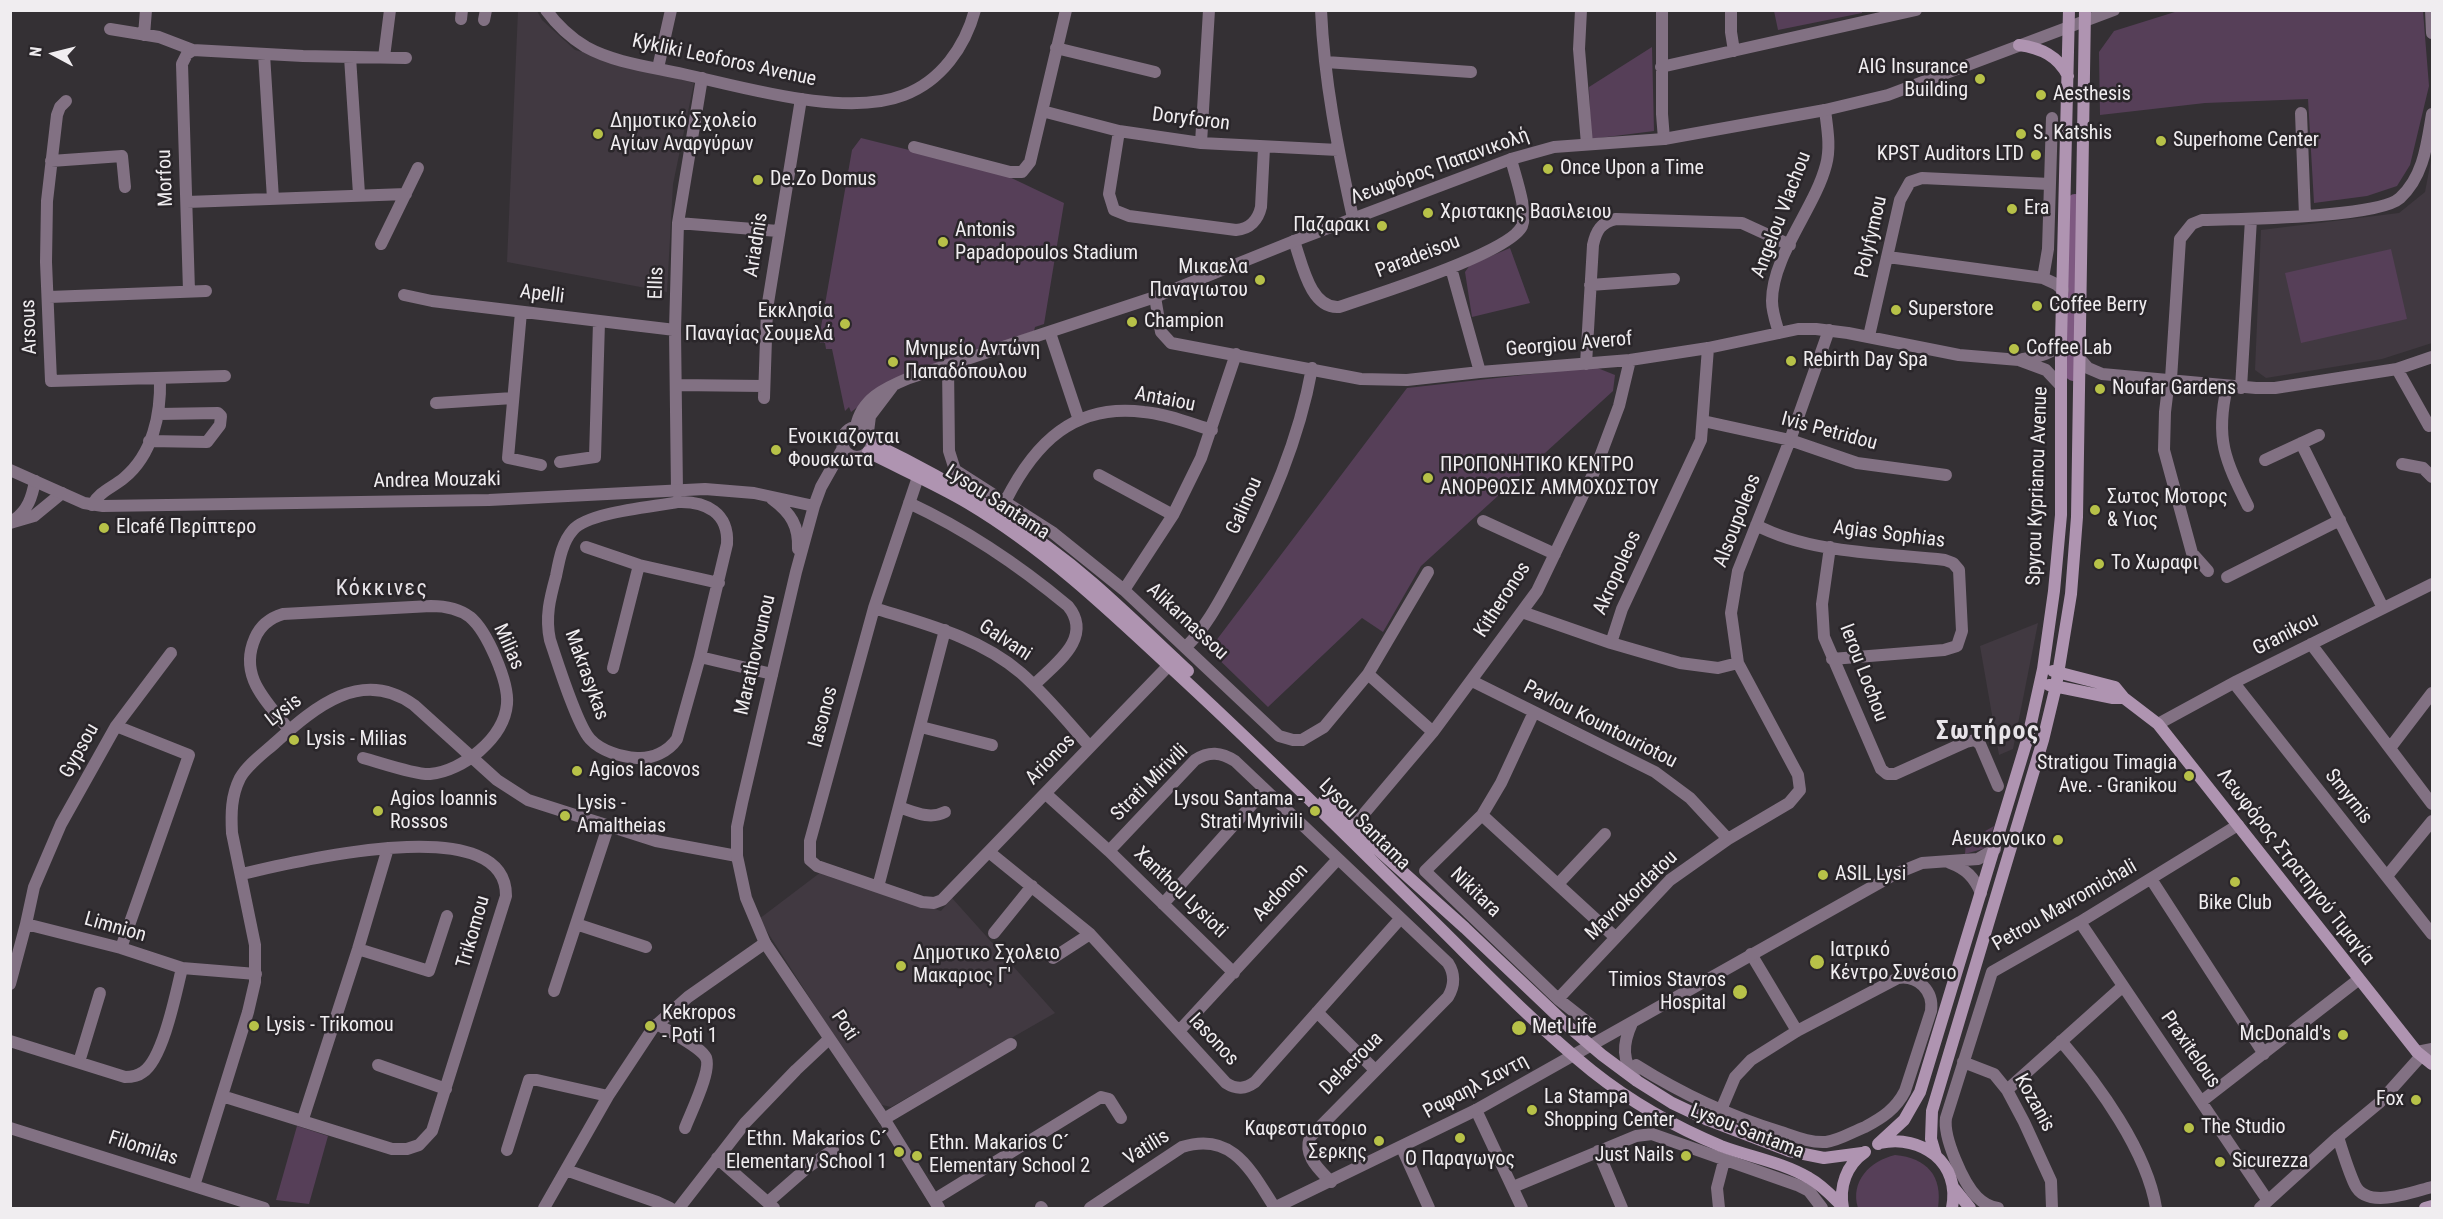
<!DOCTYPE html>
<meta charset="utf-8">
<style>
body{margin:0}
#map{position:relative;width:2443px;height:1219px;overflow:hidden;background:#343034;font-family:"Roboto Condensed",sans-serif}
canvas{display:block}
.frame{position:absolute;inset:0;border:12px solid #f0edf0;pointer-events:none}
.north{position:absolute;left:24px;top:24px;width:60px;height:60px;-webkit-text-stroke:4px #2a262a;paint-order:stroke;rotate:277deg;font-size:16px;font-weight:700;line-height:24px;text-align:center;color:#f0edf0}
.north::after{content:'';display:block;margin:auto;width:21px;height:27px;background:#f0edf0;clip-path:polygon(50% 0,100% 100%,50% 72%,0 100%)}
</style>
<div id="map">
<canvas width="2443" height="1219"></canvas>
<div class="frame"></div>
<div class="north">N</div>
</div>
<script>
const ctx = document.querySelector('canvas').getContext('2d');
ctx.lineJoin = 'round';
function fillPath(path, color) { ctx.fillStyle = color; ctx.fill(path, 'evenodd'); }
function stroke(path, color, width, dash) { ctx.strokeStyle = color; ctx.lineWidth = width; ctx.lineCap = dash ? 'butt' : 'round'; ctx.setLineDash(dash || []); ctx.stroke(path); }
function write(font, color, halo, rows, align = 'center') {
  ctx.font = font + ' "Roboto Condensed",sans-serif'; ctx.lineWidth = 5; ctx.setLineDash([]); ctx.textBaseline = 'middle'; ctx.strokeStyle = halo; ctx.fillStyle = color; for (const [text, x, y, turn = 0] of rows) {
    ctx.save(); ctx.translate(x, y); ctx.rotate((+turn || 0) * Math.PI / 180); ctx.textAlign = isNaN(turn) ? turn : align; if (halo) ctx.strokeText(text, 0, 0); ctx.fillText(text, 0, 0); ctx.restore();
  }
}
const built = new Path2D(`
 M518 11H537L542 20 575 50 694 83 673 184 667 292 507 262Z
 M2432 155V343L2382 359 2266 378 2255 370 2261 230 2399 213 2425 192Z
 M2038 623 2013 749 1999 755 1980 646Z
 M821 872 941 911 952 898 1055 1013 891 1107 878 1104 759 919Z`);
const green = new Path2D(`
 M1774 11 1862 10V13L1778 30Z
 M2178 11H2423L2429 86 2410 165 2397 186 2367 196 2314 203 2308 99 2205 103 2100 115 2099 52 2114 31Z
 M1652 47 1654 131 1591 139 1589 87Z
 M861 138 1001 173 1064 203 1044 324 1035 327 1034 331 896 378 851 412 849 407 845 411 832 349H826L825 343H820L821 327 852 150Z
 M1510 248 1530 303 1472 317 1465 272 1470 265Z
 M2391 249 2407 319 2301 343 2285 273Z
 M1595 367 1615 375 1613 391 1421 566 1383 632 1362 618 1268 707 1209 650 1407 388Z
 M1994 826 1986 848 1965 854 1966 842Z
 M297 1126 328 1136 309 1204 276 1200Z
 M1895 1155C1927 1158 1943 1176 1938 1208H1858C1850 1181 1870 1161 1895 1155Z`);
const river = new Path2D(`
 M2073 373 2075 202`);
const minor = new Path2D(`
 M1321 10C1324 80 1338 150 1353 218
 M1581 10 1579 49 1587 144
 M1662 10V114L1664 139
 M1731 10V32L1734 51
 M2431 10 2432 33
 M461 19 462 10
 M484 20 486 10
 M110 29 159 37 193 50
 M144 35 146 10
 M1056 48 1155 72
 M264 54 273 199
 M350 57 359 194
 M384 57 390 10
 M1326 62 1471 72
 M1661 67 1916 10
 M658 68 671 10
 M66 101 60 107 57 115 47 201 46 262 51 381 225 376
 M1042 111 1119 131 1201 143 1338 150
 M2301 113 2305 216
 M1119 131 1109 194 1114 210 1129 216 1236 230C1250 229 1258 220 1261 207L1264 148
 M1201 143 1209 10
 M914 147 1010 172H1022L1030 162 1066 10
 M51 161 122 156 125 187
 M187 202 406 194
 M678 223 778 231
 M1294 241C1302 263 1310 309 1339 307 1372 296 1510 253 1522 226 1528 210 1515 176 1511 159
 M381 244 418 168
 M1888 257 2043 278 2056 284 2063 290
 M1451 268 1480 372
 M2043 278 2048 249 2052 118
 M1590 285 1674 279
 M189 291 182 64 187 54 193 50 303 56 406 58
 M404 295 432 301 675 330
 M49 297 206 291
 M1155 297 1161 332 1171 343 1361 379 1407 380 1480 372 1630 360 1708 348 1798 329H1816L1848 333 1959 355 2019 360 2046 370 2061 386
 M521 312 508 458 541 465
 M1050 333 1079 420
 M1779 333C1776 323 1772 312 1772 301 1772 256 1815 208 1826 165 1831 147 1827 127 1825 110
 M1869 336 1900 200 1910 182 1922 178 2050 184
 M2023 359C2039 356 2051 355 2061 342
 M2080 359 2088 368 2102 374 2256 388H2275L2397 369 2432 357
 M1586 364 1593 245C1596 231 1601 222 1616 219L1742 223 1790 245
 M948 365 949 451 955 470 1052 532 1124 590 1279 736 1293 740H1302L1324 727 1368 674 1428 572
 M2397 369 2429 426
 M2169 379 2165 412 2164 450 2192 553 2208 571
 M2171 379 2180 239 2192 224 2202 220C2238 219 2378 218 2400 198 2424 176 2427 143 2432 114
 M676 385 764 386
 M2227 387C2215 439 2225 460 2248 506
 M2241 388 2251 219
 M764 398 767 309 801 99
 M436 403 513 398
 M1703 421 1790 440 1857 463 1946 475
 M149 441 207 442 220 425 221 416 218 413 159 414
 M2301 443 2383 608
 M2265 460 2319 435
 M560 462 595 457 599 322
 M2402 464 2423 468 2432 477
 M1099 475 1173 515
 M918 477 874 608 810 841V860L817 866 922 902 934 903 942 900 1175 659
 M677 492 675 330 678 223 702 78
 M1006 500C1035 443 1074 403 1144 412 1167 414 1189 423 1212 430
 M678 502C706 501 729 513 727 544L700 657 677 739C668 752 652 759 637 758 621 757 601 751 590 739 577 725 557 661 550 640 545 617 550 598 556 576 559 561 562 542 573 530 588 512 654 507 678 502Z
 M909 503C967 530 1020 566 1068 606 1094 638 1055 664 1034 685
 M92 505C100 491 112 488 124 478 153 454 161 414 160 379
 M14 520C28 510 32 497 35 481
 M1483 521 1555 554
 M10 523 34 516 62 493
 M1756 525C1811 554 1884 553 1945 560L1953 563 1959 570 1962 631 1957 646 1944 650 1832 659
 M586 547 639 565 719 583
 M1830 547 1822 604 1824 637 1881 769 1887 774H1895L1966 742 1975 740 1980 744 1998 786
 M2227 577 2340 520
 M1124 590 1173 515 1201 458 1236 354
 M874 608C925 624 979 637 1021 673 1046 695 1068 722 1090 747
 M1522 612 1611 643 1680 663 1718 668 1738 663
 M1611 643 1622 609 1701 440 1708 348
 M2311 644 2432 804
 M1186 647C1208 625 1221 598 1236 571 1270 507 1299 440 1312 368
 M700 657 772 674
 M613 668 639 565
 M1368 674 1433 732
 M1472 681 1655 772 1690 798 1728 839
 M2234 683 2432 934
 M1534 712 1501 783 1482 815 1425 871 1558 999 1591 1025
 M2158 724 2237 681 2432 584
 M116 726 189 755 121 948
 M921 727 992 745
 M289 730C267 701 238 677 255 638 260 626 270 618 283 614L431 606C445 606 458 608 470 617 487 631 509 682 507 704 504 738 463 771 430 774 415 775 379 762 363 758
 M2390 748 2432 693
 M1046 794 1109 851 1234 973
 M899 807C914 812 930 820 945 812
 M1482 815 1615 937
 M1346 835 1433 732 1537 591 1595 470 1619 406 1630 360
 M1109 851 1195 760C1209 751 1221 752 1235 761L1448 963C1455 974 1455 985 1448 997L1310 1137C1303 1156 1319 1169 1331 1182
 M989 852 1090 934 1226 1083C1237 1090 1245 1089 1255 1082L1400 919
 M2387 876 2432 821
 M2151 879 2264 1054
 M1558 884 1605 834
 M878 887 945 630
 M1163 904 1265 790
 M2080 922 2268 1201
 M26 924 34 887 61 824 116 726 171 653
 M576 924 646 947
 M994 933 1032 886
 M358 949 429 971 447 916
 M1751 954 1797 1031
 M1053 958 1090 934
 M10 984 26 924 121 948 182 968 256 974
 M554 991 608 827
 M1558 999 1670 880 1728 839 1789 803 1800 790 1798 775 1738 663 1731 613 1738 571 1790 440 1829 330
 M1317 1012 1374 1069
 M657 1024C670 1032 697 1045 705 1056 714 1067 690 1114 685 1128
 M1179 1031 1337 860
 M10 1041 125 1077C131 1077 138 1076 143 1072 163 1059 176 993 182 968
 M2061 1041C2098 1084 2147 1151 2156 1208
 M2417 1052 2432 1049
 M79 1062 100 993
 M1963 1062 1994 1074 2007 1090 2024 1122 2051 1181 2052 1208
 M378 1065 446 1089
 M1636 1065C1682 1094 1729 1116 1781 1132 1796 1137 1811 1143 1826 1142 1840 1140 1852 1132 1865 1127 1882 1118 1896 1109 1905 1091L1931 1011C1934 991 1918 975 1898 978L1797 1031 1751 1060 1735 1077 1721 1110
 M2007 1090 2122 987
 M222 1096 392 1149H407L419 1145 432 1131 506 896C507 807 289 864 241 874
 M2202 1101 2358 980
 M1476 1110 1522 1208
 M303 1119 358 949 388 848
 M884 1119 1011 1044
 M10 1128 264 1208
 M2338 1137C2343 1153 2348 1170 2355 1185 2367 1210 2412 1192 2432 1187
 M1402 1148 1429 1208
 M507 1150 529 1080H537L608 1096
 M1598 1151 1622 1208
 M717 1158 774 1208
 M566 1170 657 1202 670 1208
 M194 1186 248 1012 255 982V945L232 833C231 814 231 796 240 778 248 764 264 753 276 742 315 707 362 667 414 705L497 780 528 800 656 841 737 856
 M1513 1187 1636 1136 1652 1134 1797 1185 1809 1191 1822 1208
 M935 1199 1101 1097 1109 1099 1121 1118
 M768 1202 808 1167 833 1150
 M1041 1207 1042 1208
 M544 1208 608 1096 653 1028 688 997 765 943
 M679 1208 745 1123 796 1070 829 1039
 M1090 1208 1182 1147C1233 1131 1251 1171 1275 1208
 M1719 1208 1717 1188 1724 1161
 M1998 1208C1990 1207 1983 1203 1977 1197 1963 1183 1943 1137 1946 1118L1992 972 2080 922 2238 825
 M2260 1208 2338 1137 2379 1103 2421 1056`);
const tertiary = new Path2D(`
 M546 10C557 25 571 38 586 47 615 63 652 67 683 74 743 87 846 118 904 95 941 81 965 47 975 10
 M842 442a15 15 0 1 1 30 0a15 15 0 1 1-30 0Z
 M856 427C861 399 885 388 909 378L1155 297 1294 241 1511 159 1554 147 1664 139 1825 110 1888 95 2114 10
 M868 432 870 416 892 387
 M843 448 821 487 814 506 796 572 742 803 737 827V856L746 898 765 943 886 1122 939 1208
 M10 470 84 503 103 506 489 500 705 489 754 493 814 506
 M772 499C791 513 799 526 798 549
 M1950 863C1966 869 1974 877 1981 893
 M1632 1023C1622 1045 1622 1060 1636 1080
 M1274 1208 1476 1110 1895 874 1922 863 1978 859 1995 849`);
const secondary = new Path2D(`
 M2019 45C2041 48 2058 56 2068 76
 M872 443C951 481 1027 526 1094 584 1126 612 1157 642 1188 671
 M868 452C901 469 936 484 968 503 1042 547 1105 606 1167 664 1256 746 1342 831 1428 916 1481 968 1534 1024 1592 1071 1631 1102 1675 1127 1721 1146 1750 1157 1782 1162 1809 1178 1822 1185 1832 1196 1842 1206
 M2053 671 2115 687 2124 698 2158 724 2417 1052 2432 1064
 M2049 685 2113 698H2124
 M1324 801 1465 928 1569 1027 1602 1055 1637 1081 1672 1103 1708 1120 1789 1151 1824 1158 1862 1153
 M1880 1143C1922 1134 1961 1163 1952 1208
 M1878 1144 1904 1120 1920 1092 2028 737 2043 669 2054 591 2061 515V342L2069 10
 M1936 1156 1931 1139 1932 1111 2043 740 2056 686 2071 594 2077 517 2085 10
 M1953 1187 1970 1208
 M1843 1208C1839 1187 1846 1165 1865 1152
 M2425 1208 2432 1206`);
const markers = [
 [1980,79,6,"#b7c148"],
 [2041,95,6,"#b7c148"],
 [598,134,6,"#b7c148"],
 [2021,134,6,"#b7c148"],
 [2161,141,6,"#b7c148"],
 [2036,155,6,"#b7c148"],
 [1548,169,6,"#b7c148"],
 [758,180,6,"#b7c148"],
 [2012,209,6,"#b7c148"],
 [1428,213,6,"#b7c148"],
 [1382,226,6,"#b7c148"],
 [943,242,6,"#b7c148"],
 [1260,280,6,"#b7c148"],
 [2037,306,6,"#b7c148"],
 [1896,310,6,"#b7c148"],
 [1132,322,6,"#b7c148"],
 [845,324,6,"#b7c148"],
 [2014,349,6,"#b7c148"],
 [1791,361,6,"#b7c148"],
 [893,362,6,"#b7c148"],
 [2100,389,6,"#b7c148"],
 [776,450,6,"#b7c148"],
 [1428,478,6,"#b7c148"],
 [2095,510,6,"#b7c148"],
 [104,528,6,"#b7c148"],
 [2099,564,6,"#b7c148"],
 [294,740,6,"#b7c148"],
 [577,771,6,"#b7c148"],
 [2189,776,6,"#b7c148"],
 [378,811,6,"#b7c148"],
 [1315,811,6,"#b7c148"],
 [565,816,6,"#b7c148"],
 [2058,840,6,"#b7c148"],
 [1823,875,6,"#b7c148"],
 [2235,882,6,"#b7c148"],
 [1817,962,8,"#b7c148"],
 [901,966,6,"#b7c148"],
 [1740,992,8,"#b7c148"],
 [254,1026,6,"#b7c148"],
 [650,1026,6,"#b7c148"],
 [1519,1028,8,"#b7c148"],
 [2343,1035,6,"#b7c148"],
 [2416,1100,6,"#b7c148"],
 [1532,1110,6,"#b7c148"],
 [2189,1128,6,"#b7c148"],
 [1460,1138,6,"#b7c148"],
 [1379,1141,6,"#b7c148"],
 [899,1152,6,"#b7c148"],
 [917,1156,6,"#b7c148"],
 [1686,1156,6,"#b7c148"],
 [2220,1162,6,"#b7c148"]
];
const streetNames = [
 ["Kykliki Leoforos Avenue",724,61,12],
 ["Doryforon",1191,120,7],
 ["Λεωφόρος Παπανικολή",1440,167,-20],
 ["Morfou",166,178,-92],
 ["Angelou Vlachou",1782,215,-69],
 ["Polyfymou",1872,237,-77],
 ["Ariadnis",757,245,-81],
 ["Paradeisou",1418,257,-21],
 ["Ellis",657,283,-88],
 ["Apelli",542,295,7],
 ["Arsous",30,327,-92],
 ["Georgiou Averof",1569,345,-5],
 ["Antaiou",1165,400,11],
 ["Ivis Petridou",1829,432,15],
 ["Andrea Mouzaki",437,481,-1],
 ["Spyrou Kyprianou Avenue",2038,486,-88],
 ["Lysou Santama",997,503,33],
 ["Galinou",1245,506,-66],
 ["Alsoupoleos",1738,521,-69],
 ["Agias Sophias",1889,535,7],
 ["Akropoleos",1618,573,-66],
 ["Kitheronos",1503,600,-57],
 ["Alikarnassou",1187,622,43],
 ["Granikou",2286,635,-27],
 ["Galvani",1005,641,33],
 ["Milias",508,647,66],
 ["Marathovounou",756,655,-77],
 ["Ierou Lochou",1863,673,69],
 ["Makrasykas",586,675,70],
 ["Lysis",284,711,-38],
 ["Iasonos",824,717,-75],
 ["Pavlou Kountouriotou",1600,725,27],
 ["Gypsou",80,751,-61],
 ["Arionos",1051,760,-46],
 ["Strati Mirivili",1150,783,-45],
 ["Smyrnis",2348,797,52],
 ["Lysou Santama",1364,825,45],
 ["Λεωφόρος Στρατηγού Τιμαγία",2295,867,52],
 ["Xanthou Lysioti",1180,893,44],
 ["Aedonon",1281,893,-47],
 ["Nikitara",1475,893,44],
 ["Mavrokordatou",1632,896,-44],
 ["Petrou Mavromichali",2065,906,-30],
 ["Limnion",115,928,16],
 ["Trikomou",474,932,-74],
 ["Poti",844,1026,56],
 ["Iasonos",1213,1040,47],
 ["Praxitelous",2190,1050,55],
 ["Delacroua",1352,1064,-45],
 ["Ραφαηλ Σαντη",1476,1087,-28],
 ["Kozanis",2034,1103,61],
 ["Lysou Santama",1747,1132,21],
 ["Vatilis",1147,1148,-32],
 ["Filomilas",143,1149,18]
];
const poiNames = [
 ["AIG Insurance",1968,68,"right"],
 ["Building",1968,91,"right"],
 ["Aesthesis",2053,95],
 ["Δημοτικό Σχολείο",610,122],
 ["Αγίων Αναργύρων",610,145],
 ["S. Katshis",2033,134],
 ["Superhome Center",2173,141],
 ["KPST Auditors LTD",2024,155,"right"],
 ["Once Upon a Time",1560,169],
 ["De.Zo Domus",770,180],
 ["Era",2024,209],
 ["Χριστακης Βασιλειου",1440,213],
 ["Παζαρακι",1370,226,"right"],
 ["Antonis",955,231],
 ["Papadopoulos Stadium",955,254],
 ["Μικαελα",1248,268,"right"],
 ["Παναγιωτου",1248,291,"right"],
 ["Coffee Berry",2049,306],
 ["Superstore",1908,310],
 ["Εκκλησία",833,312,"right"],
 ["Παναγίας Σουμελά",833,335,"right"],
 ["Champion",1144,322],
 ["Coffee Lab",2026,349],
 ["Μνημείο Αντώνη",905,350],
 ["Παπαδόπουλου",905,373],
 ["Rebirth Day Spa",1803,361],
 ["Noufar Gardens",2112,389],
 ["Ενοικιαζονται",788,438],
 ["Φουσκωτα",788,461],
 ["ΠΡΟΠΟΝΗΤΙΚΟ ΚΕΝΤΡΟ",1440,466],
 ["ΑΝΟΡΘΩΣΙΣ ΑΜΜΟΧΩΣΤΟΥ",1440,489],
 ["Σωτος Μοτορς",2107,498],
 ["& Υιος",2107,521],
 ["Elcafé Περίπτερο",116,528],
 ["Το Χωραφι",2111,564],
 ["Lysis - Milias",306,740],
 ["Stratigou Timagia",2177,764,"right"],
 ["Ave. - Granikou",2177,787,"right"],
 ["Agios Iacovos",589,771],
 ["Agios Ioannis",390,800],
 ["Rossos",390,823],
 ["Lysou Santama -",1303,800,"right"],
 ["Strati Myrivili",1303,823,"right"],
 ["Lysis -",577,804],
 ["Amaltheias",577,827],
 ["Αευκονοικο",2046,840,"right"],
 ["ASIL Lysi",1835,875],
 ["Bike Club",2235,904,"center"],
 ["Ιατρικό",1830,951],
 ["Κέντρο Συνέσιο",1830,974],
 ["Δημοτικο Σχολειο",913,954],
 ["Μακαριος Γ'",913,977],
 ["Timios Stavros",1726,981,"right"],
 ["Hospital",1726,1004,"right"],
 ["Kekropos",662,1014],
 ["- Poti 1",662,1037],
 ["Lysis - Trikomou",266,1026],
 ["Met Life",1532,1028],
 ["McDonald's",2331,1035,"right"],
 ["La Stampa",1544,1098],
 ["Shopping Center",1544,1121],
 ["Fox",2404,1100,"right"],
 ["The Studio",2201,1128],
 ["Καφεστιατοριο",1367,1130,"right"],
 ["Σερκης",1367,1153,"right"],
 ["Ethn. Makarios C´",887,1140,"right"],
 ["Elementary School 1",887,1163,"right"],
 ["Ethn. Makarios C´",929,1144],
 ["Elementary School 2",929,1167],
 ["Just Nails",1674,1156,"right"],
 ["Ο Παραγωγος",1460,1160,"center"],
 ["Sicurezza",2232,1162]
];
const quarterNames = [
 ["Κόκκινες",382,589]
];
const districtNames = [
 ["Σωτήρος",1988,732]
];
fillPath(built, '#413941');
fillPath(green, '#563f58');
stroke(river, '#7e5981', 16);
stroke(minor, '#827183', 12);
stroke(tertiary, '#827183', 12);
stroke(secondary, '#af94b1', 12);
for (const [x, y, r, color] of markers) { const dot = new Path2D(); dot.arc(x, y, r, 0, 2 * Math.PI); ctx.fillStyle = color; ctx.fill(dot); stroke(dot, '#2a262a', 2); }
write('20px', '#f0edf0', '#2a262a', streetNames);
write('20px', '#f0edf0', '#2a262a', poiNames, 'left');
ctx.letterSpacing = '1.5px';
write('22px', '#e7e3e8', '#2a262a', quarterNames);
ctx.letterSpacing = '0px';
ctx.letterSpacing = '1.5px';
write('bold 26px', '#e7e3e8', '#2a262a', districtNames);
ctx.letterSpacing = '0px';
</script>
